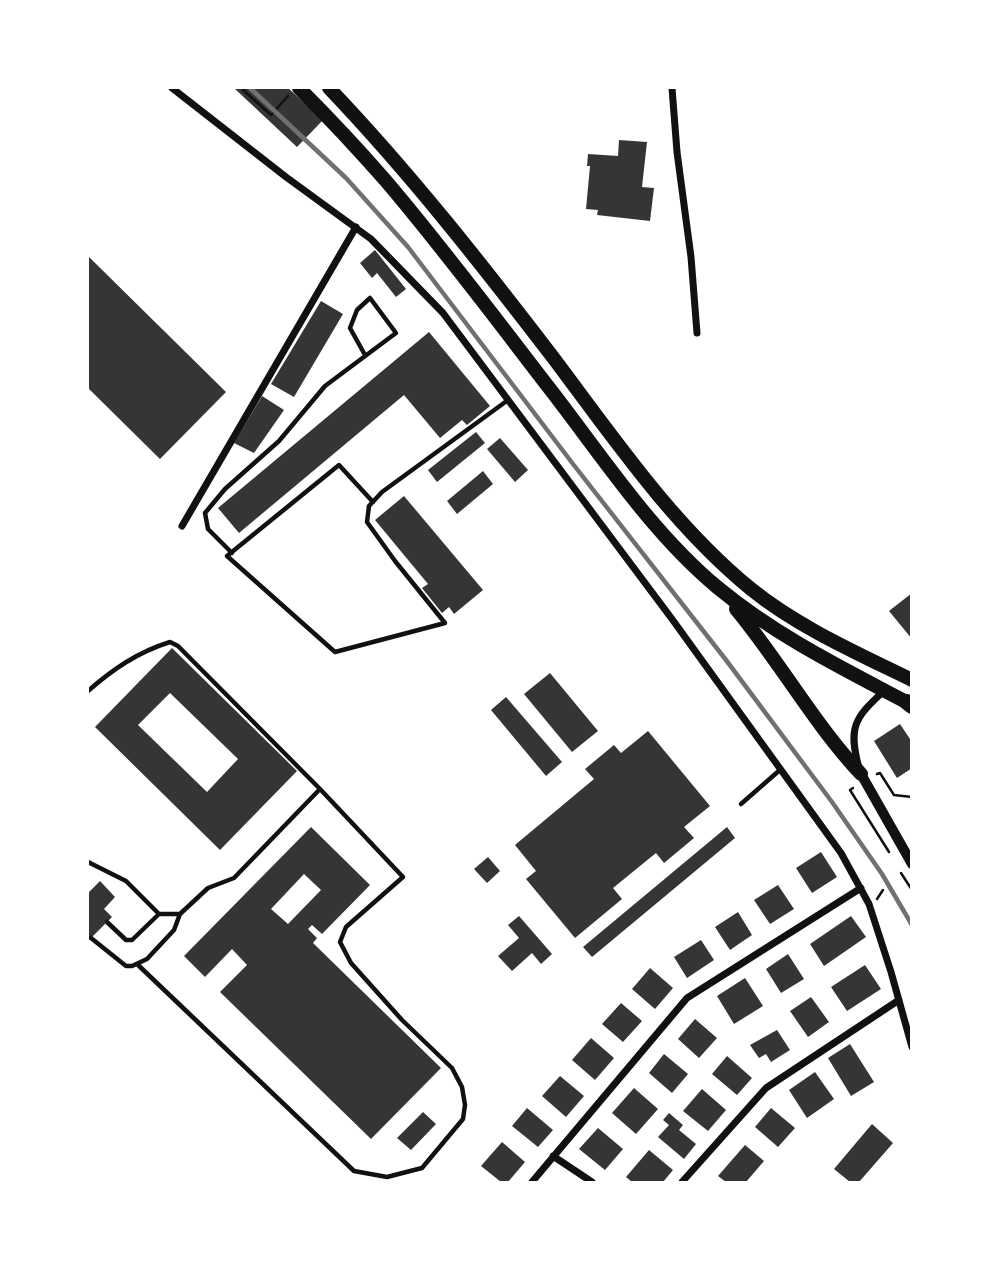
<!DOCTYPE html>
<style>
body{margin:0}
#map{position:relative;width:999px;height:1270px;overflow:hidden;background:#fff;font-family:"Times New Roman",serif}
canvas{display:block}
.frame{position:absolute;inset:0;border:89px solid #fff;pointer-events:none}
</style>
<div id="map">
<canvas width="999" height="1270"></canvas>
<div class="frame"></div>
</div>
<script>
const ctx = document.querySelector('canvas').getContext('2d');
ctx.lineJoin = 'round';
function fillPath(path, color) { ctx.fillStyle = color; ctx.fill(path, 'evenodd'); }
function stroke(path, color, width, dash) { ctx.strokeStyle = color; ctx.lineWidth = width; ctx.lineCap = dash ? 'butt' : 'round'; ctx.setLineDash(dash || []); ctx.stroke(path); }
const building = new Path2D(`
 M234 88H288L323 120 297 147Z
 M619 140 647 142 642 187 654 188 650 221 597 215 598 210 586 209 590 166H587L588 154 618 156Z
 M375 250 406 289 396 297 377 273 372 278 360 263Z
 M88 256 226 392 160 459 88 388Z
 M321 301 343 314 294 397 271 384Z
 M429 332 490 406 467 425 462 420 440 438 404 395 239 533 218 508Z
 M262 396 284 410 254 453 234 443Z
 M476 432 485 443 437 482 428 470Z
 M500 438 528 470 515 482 487 449Z
 M483 471 493 484 457 514 447 501Z
 M404 496 483 590 454 614 449 607 442 613 422 588 428 584 375 520Z
 M912 593V639L889 611Z
 M172 648 297 771 220 850 95 727ZM170 693 238 759 207 792 138 725Z
 M550 673 598 731 572 752 524 694Z
 M506 697 562 762 546 776 491 710Z
 M900 724 912 742V768L897 778 874 741Z
 M648 731 710 806 684 827 694 838 664 863 656 853 613 888 622 899 575 938 526 879 536 871 515 845 594 779 585 769 614 745 621 753Z
 M311 827 370 885 322 934 312 925 308 929 317 938 313 943 441 1068 371 1139 220 992 247 965 232 949 205 977 184 956ZM304 874 321 890 288 924 271 909Z
 M727 827 735 838 592 957 583 947Z
 M821 852 837 877 812 893 796 868Z
 M488 857 500 871 487 883 474 869Z
 M100 881 115 897 104 909 112 917 88 941V893Z
 M778 885 794 909 770 924 754 900Z
 M738 912 752 935 730 950 715 927Z
 M519 916 552 954 541 964 532 953 512 971 498 956 519 938 508 925Z
 M851 916 866 937 824 966 810 944Z
 M701 940 714 960 687 978 674 957Z
 M788 954 804 979 781 993 766 969Z
 M865 965 881 989 847 1011 831 987Z
 M650 968 673 988 655 1009 632 989Z
 M745 978 763 1006 734 1024 717 996Z
 M811 997 829 1022 808 1037 790 1011Z
 M621 1003 642 1021 623 1042 602 1024Z
 M695 1019 717 1038 699 1058 678 1039Z
 M777 1030 790 1050 771 1062 766 1054 759 1058 750 1045Z
 M591 1038 614 1058 595 1080 572 1060Z
 M850 1044 874 1082 851 1096 828 1058Z
 M664 1054 688 1074 672 1093 649 1073Z
 M727 1056 752 1078 737 1095 712 1074Z
 M815 1072 834 1099 807 1118 789 1090Z
 M560 1076 584 1096 566 1117 542 1096Z
 M634 1088 658 1109 636 1134 612 1113Z
 M702 1089 726 1110 708 1131 683 1111Z
 M527 1108 553 1130 538 1147 512 1126Z
 M771 1108 795 1128 778 1147 755 1127Z
 M423 1112 436 1124 411 1150 397 1138Z
 M669 1113 683 1125 679 1130 696 1144 684 1159 658 1137 669 1125 663 1120Z
 M872 1124 893 1143 859 1182H850L834 1169Z
 M598 1128 623 1149 605 1170 579 1149Z
 M502 1142 525 1162 508 1182H501L481 1166Z
 M745 1145 764 1161 746 1182H726L718 1176Z
 M649 1150 673 1170 663 1182H632L626 1177Z`);
const path = new Path2D(`
 M246 88 243 90 271 115 288 96
 M877 774 880 773 894 795 912 797
 M853 788 850 790 889 852
 M901 873 912 890
 M877 899 883 890`);
const service = new Path2D(`
 M373 502 339 465 227 556 335 652 445 623 395 561 367 522 369 506 382 492 508 400
 M232 553 208 529 205 513 225 489 279 441 325 386 396 333 370 298 357 310 350 328 365 355
 M88 691C113 669 138 652 170 642L178 646 320 789
 M741 804 781 769
 M88 862 126 881 159 914
 M107 922 126 940H132L159 914H180
 M91 938 126 966H132L147 959 174 930 180 914 208 888 234 878 320 789 403 877 346 927 340 942 351 963 402 1020 452 1068 462 1087 465 1105 463 1119 422 1168 387 1177 354 1171 137 964`);
const minor = new Path2D(`
 M172 88 286 177 371 239 443 313 672 619 841 853 869 904 891 972 912 1047
 M672 88 677 152 691 257 697 333
 M182 526 356 227
 M859 768C848 728 854 718 884 691
 M553 1156 592 1182
 M532 1182 687 998 861 888
 M682 1182 766 1088 899 1000`);
const tertiary = new Path2D(`
 M861 774 912 864`);
const trunk = new Path2D(`
 M299 88C329 118 358 149 386 181 443 248 496 319 550 389 602 456 651 532 717 587 776 636 844 669 912 705
 M329 88C411 174 483 266 555 360 615 440 673 525 751 589 798 627 857 653 912 680
 M736 609C780 662 814 724 861 774`);
const motorway = new Path2D(`
 M907 702 912 706`);
const rail = new Path2D(`
 M250 88 346 178 408 247 573 464 726 660 832 802 882 874 912 925`);
fillPath(building, '#353535');
stroke(path, '#111', 2.5);
stroke(service, '#111', 4.5);
stroke(minor, '#111', 7);
stroke(tertiary, '#111', 10);
stroke(trunk, '#111', 14);
stroke(motorway, '#111', 16);
stroke(rail, '#707070', 4.5);
</script>
